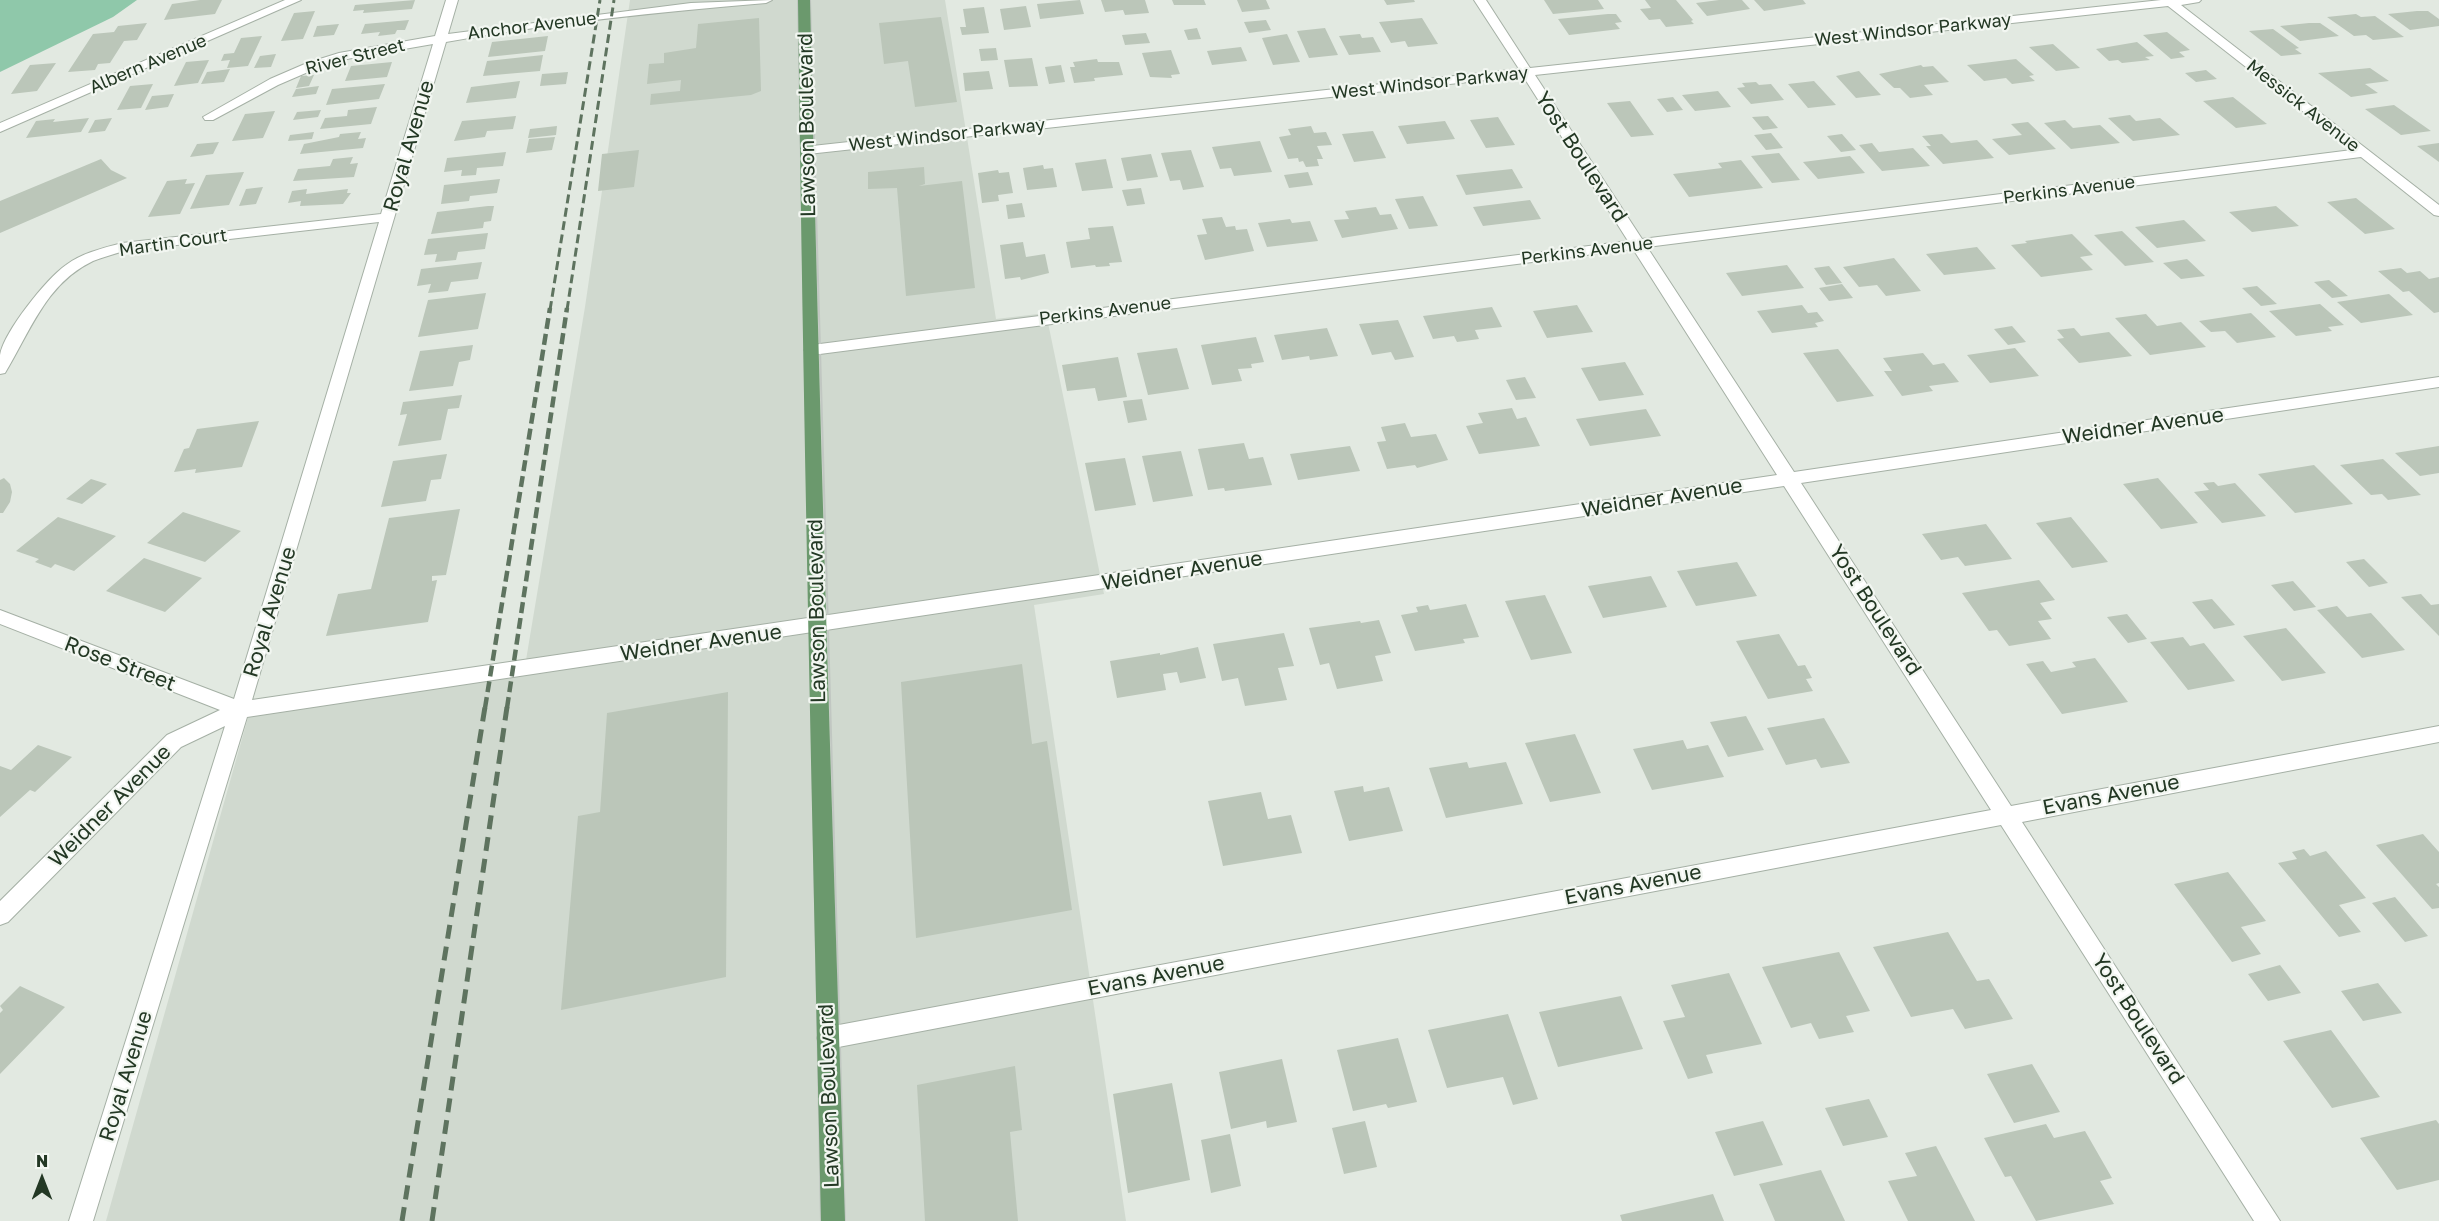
<!DOCTYPE html>
<style>
body{margin:0}
#map{position:relative;width:2439px;height:1221px;overflow:hidden;background:#e2e9e1;font-family:"Golos Text",sans-serif}
canvas{display:block}
.north{position:absolute;left:12px;top:1149px;width:60px;height:60px;-webkit-text-stroke:4px #f2f6f1;paint-order:stroke;rotate:0deg;font-size:16px;font-weight:700;line-height:24px;text-align:center;color:#233824}
.north::after{content:'';display:block;margin:auto;width:21px;height:27px;background:#233824;clip-path:polygon(50% 0,100% 100%,50% 72%,0 100%)}
</style>
<div id="map">
<canvas width="2439" height="1221"></canvas>
<div class="north">N</div>
</div>
<script>
const ctx = document.querySelector('canvas').getContext('2d');
ctx.lineJoin = 'round';
function fillPath(path, color) { ctx.fillStyle = color; ctx.fill(path, 'evenodd'); }
function stroke(path, color, width, dash) { ctx.strokeStyle = color; ctx.lineWidth = width; ctx.lineCap = dash ? 'butt' : 'round'; ctx.setLineDash(dash || []); ctx.stroke(path); }
function write(font, color, halo, rows, align = 'center') {
  ctx.font = font + ' "Golos Text",sans-serif'; ctx.lineWidth = 4.5; ctx.setLineDash([]); ctx.textBaseline = 'middle'; ctx.strokeStyle = halo; ctx.fillStyle = color; for (const [text, x, y, turn = 0] of rows) {
    ctx.save(); ctx.translate(x, y); ctx.rotate((+turn || 0) * Math.PI / 180); ctx.textAlign = isNaN(turn) ? turn : align; if (halo) ctx.strokeText(text, 0, 0); ctx.fillText(text, 0, 0); ctx.restore();
  }
}
const built = new Path2D(`
 M630 0H945L996 319 1046 313 1104 594 1034 605 1126 1221H106L249 714 524 672 585 307Z`);
const water = new Path2D(`
 M0 0H137L113 17 0 72Z`);
const building = new Path2D(`
 M200 0H222L215 14 164 20 172 4Z
 M415 0 412 9 363 13 364 10 353 11 355 5Z
 M1080 0 1084 14 1040 19 1037 4Z
 M1101 0H1145L1149 13 1125 15 1123 10 1105 12Z
 M1172 0H1204L1206 5H1174Z
 M1237 0H1266L1270 9 1242 12Z
 M1384 0H1414L1415 2 1387 5Z
 M1544 0H1598L1604 9 1553 14Z
 M1645 0H1676L1693 20 1691 21 1694 24 1666 27 1660 19 1649 20 1640 9 1651 8Z
 M1719 0H1742L1750 9 1707 16 1696 3Z
 M1754 0H1803L1806 4 1764 11Z
 M1026 6 1031 27 1004 30 1000 9Z
 M984 7 989 33 962 35 960 27H966L963 9Z
 M315 11 303 39 281 41 294 13Z
 M2417 11H2428L2439 19V26L2410 30 2388 14Z
 M1608 14H1616L1622 22 1615 23 1620 29 1569 35 1558 19Z
 M2356 14 2361 17 2375 16 2404 37 2373 40 2366 35 2354 36 2327 17Z
 M941 17 957 102 915 107 908 61 884 64 879 23Z
 M759 18 761 91 751 95 650 105 651 94 680 91 681 80 647 84 649 64 664 63V53L696 48 698 24Z
 M1422 18 1438 44 1408 47 1405 41 1391 43 1379 22Z
 M409 20 405 30H397L395 34 378 36 380 32 361 34 365 24Z
 M1266 20 1271 30 1249 33 1244 22Z
 M147 23 137 40 124 41 110 63 98 64 95 70 68 72 93 34 114 32 118 26Z
 M2309 23H2320L2339 36 2300 41 2280 26Z
 M339 24 334 35 313 37 317 26Z
 M1197 28 1201 39 1188 40 1184 30Z
 M1325 28 1338 55 1309 58 1297 31Z
 M2273 29 2299 48 2295 49 2302 54 2281 56 2249 31Z
 M2167 32 2190 50 2179 52 2185 57 2171 59 2143 35Z
 M1146 33 1150 43 1125 45 1122 35Z
 M1287 34 1300 62 1273 65 1262 38Z
 M1360 34 1362 38 1373 37 1381 52 1349 55 1339 36Z
 M262 36 248 66 227 68 230 60 221 61 224 54 234 53 241 38Z
 M548 36 545 51 488 57 492 42Z
 M2137 42 2154 56 2145 57 2150 60 2122 63 2118 60 2109 61 2096 49Z
 M2053 44 2080 68 2056 71 2029 47Z
 M1241 47 1247 61 1212 65 1207 51Z
 M996 48 998 60 981 61 979 49Z
 M1171 50 1180 74 1171 75 1172 78 1150 77 1142 53Z
 M276 54 271 67 254 68 260 56Z
 M543 55 540 71 483 76 487 61Z
 M1032 58 1038 86 1009 87 1004 60Z
 M1097 59 1098 62H1119L1123 75 1094 78 1095 81 1074 83 1070 67H1075L1073 62Z
 M2016 59 2034 75 2029 76 2035 81 2012 84 2006 78 1984 81 1967 65Z
 M209 60 198 83 174 86 186 62Z
 M392 62 387 77 345 81 351 66Z
 M56 63 37 91 11 94 30 65Z
 M1061 65 1065 82 1049 84 1045 67Z
 M1921 65 1923 67 1933 66 1949 82 1924 85 1933 95 1910 98 1900 88H1894L1879 74Z
 M2370 68 2389 81 2365 84 2378 93 2351 97 2318 73Z
 M230 69 224 82 201 84 207 72Z
 M2206 70 2217 79 2196 82 2185 73Z
 M989 71 993 89 965 91 963 73Z
 M1859 71 1881 95 1856 98 1836 76Z
 M568 72 566 84 540 86 542 74Z
 M314 75 309 86 296 88 301 76Z
 M520 81 516 98 466 103 471 87Z
 M1814 81 1836 105 1808 108 1788 84Z
 M1756 82 1759 85 1771 84 1784 100 1751 104 1737 88 1745 87 1742 83Z
 M153 84 141 108 117 110 130 86Z
 M385 84 379 99 326 105 332 89Z
 M319 86 316 94 292 97 296 89Z
 M1718 91 1731 107 1695 111 1682 95Z
 M174 94 168 107 145 110 152 96Z
 M1673 97 1683 110 1667 112 1657 99Z
 M2233 97 2267 124 2236 128 2203 101Z
 M1630 101 1654 135 1631 137 1607 103Z
 M2394 105 2431 131 2401 135 2365 109Z
 M377 107 371 124 320 129 325 118 347 116 348 110Z
 M321 110 318 117 293 120 297 112Z
 M275 111 263 138 232 141 245 114Z
 M2130 115 2136 121 2160 118 2180 135 2133 141 2108 118Z
 M516 116 513 129 487 131 485 137 454 141 462 121Z
 M1768 116 1778 128 1763 130 1752 117Z
 M1498 117 1515 145 1486 148 1470 120Z
 M89 118 81 132 26 138 36 121 55 119 53 122Z
 M112 118 105 131 88 133 95 120Z
 M2065 120 2073 128 2100 125 2120 143 2071 149 2044 123Z
 M1445 121 1455 139 1407 144 1398 126Z
 M2028 122 2056 149 2009 155 1992 139 2022 135 2011 124Z
 M557 126 556 135 528 138 530 129Z
 M1311 126 1314 133 1326 132 1332 145 1317 146 1323 159H1317L1319 166 1306 167 1303 161 1299 162 1298 158 1288 159 1279 137 1291 135 1288 129Z
 M1373 131 1386 158 1354 162 1342 134Z
 M314 132 312 139 288 141 290 135Z
 M361 132 358 139 366 138 363 148 300 154 304 144 339 137 340 134Z
 M1771 133 1783 148 1766 150 1754 135Z
 M1842 134 1856 150 1841 152 1827 136Z
 M1942 134 1951 143 1977 140 1994 158 1943 164 1926 146H1931L1922 136Z
 M555 137 552 150 526 153 529 139Z
 M1260 141 1272 172 1234 176 1231 168 1220 169 1212 147Z
 M219 142 213 154 190 157 197 144Z
 M1872 143 1879 152 1913 148 1930 166 1882 171 1859 145Z
 M2439 143V162L2417 146Z
 M639 150 634 187 598 191 602 154Z
 M1191 150 1204 187 1183 190 1180 180 1170 181 1161 153Z
 M506 152 503 166 477 168 476 175 461 176 462 170 444 172 447 158Z
 M1779 153 1800 180 1772 183 1751 156Z
 M1151 154 1158 177 1127 181 1121 158Z
 M1850 156 1865 173 1818 179 1803 162Z
 M353 157 350 164 358 163 354 177 293 181 298 169 330 166 333 159Z
 M101 159 111 170 127 178 0 233V201Z
 M1106 159 1113 188 1082 191 1075 163Z
 M1741 160 1763 188 1689 197 1673 174 1722 168 1718 163Z
 M1043 165 1044 169 1053 168 1057 187 1027 190 1023 168Z
 M924 167 925 184 919 186 962 181 975 288 906 296 897 188 868 189V172Z
 M1512 169 1523 188 1466 195 1456 175Z
 M998 170 999 173 1009 172 1013 193 998 195 999 201 982 203 978 173Z
 M244 172 229 205 190 209 206 175Z
 M1308 172 1313 185 1289 188 1284 175Z
 M187 179 185 184 195 183 180 214 148 217 167 181Z
 M500 179 497 193 470 196 469 201 441 204 444 185Z
 M263 187 256 204 239 206 246 189Z
 M1141 188 1145 204 1127 206 1122 190Z
 M307 189 306 194 348 189 347 193H351L343 204 300 206 301 201 288 203 292 191Z
 M1423 196 1438 226 1409 229 1395 199Z
 M2356 198 2395 229 2365 234 2327 202Z
 M1530 200 1541 219 1483 226 1473 207Z
 M1022 203 1025 217 1008 219 1006 205Z
 M488 206H494L491 221 484 222 483 228 431 234 437 212Z
 M2276 206 2299 226 2252 232 2229 212Z
 M1376 207 1380 215 1391 214 1398 229 1342 238 1334 220 1349 219 1345 211Z
 M1222 217 1226 227 1235 226 1236 230 1247 229 1254 251 1205 260 1197 235 1207 234 1202 219Z
 M1290 219 1292 223 1310 221 1318 241 1267 247 1258 223Z
 M2184 220 2206 241 2157 248 2135 227Z
 M1113 226 1122 262 1109 263 1110 266 1096 267 1095 265 1071 268 1066 242 1090 239 1088 228Z
 M2122 231 2154 262 2125 266 2094 235Z
 M488 233 485 249 458 252 456 260 435 262 437 254 424 255 428 239Z
 M2072 234 2093 255 2080 257 2093 270 2041 277 2011 245 2027 243 2025 241Z
 M1023 242 1026 257 1045 254 1049 273 1021 280 1020 277 1005 279 1000 245Z
 M1977 247 1996 269 1944 275 1926 254Z
 M1894 258 1921 291 1886 296 1877 285 1859 287 1843 267Z
 M2187 259 2205 276 2181 279 2163 263Z
 M482 262 478 279 451 282 448 291 428 293 431 284 417 286 421 269Z
 M1787 265 1804 288 1742 296 1726 273Z
 M1829 266 1842 283 1826 285 1814 268Z
 M2401 268 2407 273 2420 271 2429 279 2439 277V312L2434 313 2409 291 2403 292 2378 271Z
 M2329 280 2348 296 2332 298 2314 282Z
 M1842 284 1853 298 1829 301 1819 288Z
 M2257 286 2277 304 2261 306 2242 288Z
 M486 293 478 329 418 337 428 300Z
 M2389 294 2413 315 2361 323 2337 302Z
 M2320 304 2344 325 2328 327 2332 331 2296 336 2269 311Z
 M1577 305 1593 332 1547 338 1533 311Z
 M1802 305 1808 313 1817 312 1824 321 1815 323 1818 327 1772 333 1757 311Z
 M1492 307 1502 327 1475 330 1479 339 1457 342 1454 336 1433 339 1423 316Z
 M2251 313 2276 337 2237 343 2225 331 2211 332 2199 321Z
 M2146 314 2157 326 2181 322 2206 347 2150 355 2115 318Z
 M1398 320 1414 357 1395 360 1391 352 1372 355 1359 324Z
 M2012 326 2026 342 2008 345 1994 329Z
 M1327 328 1338 356 1310 360 1309 356 1282 360 1274 335Z
 M2074 328 2081 336 2109 332 2132 356 2079 363 2057 339 2064 338 2057 330Z
 M1256 337 1264 362 1251 364 1252 368 1238 369 1242 381 1212 385 1201 345Z
 M473 345 470 360 459 362 453 386 409 391 420 351Z
 M1177 348 1189 389 1148 395 1137 353Z
 M2015 348 2039 376 1990 383 1967 355Z
 M1838 349 1874 396 1837 402 1803 353Z
 M1923 353 1933 365 1944 363 1959 382 1929 386 1933 391 1902 396 1884 371H1892L1883 358Z
 M1118 357 1127 397 1098 401 1095 388 1067 391 1062 365Z
 M1625 362 1644 395 1599 401 1581 368Z
 M1525 377 1536 398 1516 400 1506 380Z
 M462 395 459 408 448 409 441 440 398 446 407 414 400 415 403 402Z
 M1142 399 1147 420 1128 423 1123 401Z
 M1512 408 1517 419 1526 417 1540 446 1479 454 1466 426 1483 423 1478 413Z
 M1646 409 1661 436 1590 446 1576 419Z
 M259 421 242 467 195 473 196 469 174 472 184 449 189 448 197 429Z
 M1405 423 1411 437 1436 434 1448 460 1417 468 1415 465 1387 469 1377 442 1386 441 1381 427Z
 M1244 443 1249 459 1263 457 1272 485 1225 491 1224 488 1208 490 1198 449Z
 M1350 446 1360 471 1298 480 1290 454Z
 M2439 446V473L2420 476 2395 453Z
 M1181 451 1193 496 1153 502 1142 456Z
 M447 454 441 479 431 480 426 501 381 507 393 461Z
 M1125 458 1136 505 1095 511 1085 463Z
 M2383 459 2421 495 2388 500 2382 494 2371 495 2340 465Z
 M2314 465 2353 504 2295 513 2258 474Z
 M4 478 10 484 12 492 10 502 3 513H0V480Z
 M2158 478 2198 523 2161 529 2123 484Z
 M91 479 107 484 82 504 66 499Z
 M2214 482 2218 486 2235 483 2266 516 2222 523 2194 492 2209 490 2203 483Z
 M460 509 446 575 432 576V581L437 580 428 622 326 636 338 594 371 589 389 518Z
 M183 512 241 531 205 562 147 543Z
 M58 517 116 536 74 571 55 564 51 568 35 562 39 559 16 551Z
 M2071 517 2108 562 2072 568 2036 523Z
 M1986 524 2012 559 1965 566 1958 557 1941 560 1922 534Z
 M144 558 202 578 165 612 106 591Z
 M2364 559 2388 583 2369 587 2346 562Z
 M1737 562 1757 596 1696 606 1677 571Z
 M1651 576 1667 607 1603 618 1588 586Z
 M2039 580 2055 600 2040 603 2052 619 2038 621 2051 639 2009 646 1997 630 1989 631 1962 593Z
 M2293 581 2316 607 2294 611 2271 585Z
 M2421 594 2431 605 2439 604V636L2401 597Z
 M1545 595 1572 653 1531 660 1505 601Z
 M2212 599 2235 625 2214 629 2192 602Z
 M1466 604 1479 637 1463 639 1465 643 1415 651 1401 615 1418 612 1416 607 1428 605 1430 610Z
 M2337 606 2347 617 2371 613 2405 650 2362 658 2317 610Z
 M2127 614 2147 639 2128 643 2107 617Z
 M1379 620 1391 653 1375 656 1383 681 1337 689 1329 663 1320 665 1309 628 1360 621 1361 623Z
 M2286 628 2326 673 2282 681 2243 636Z
 M1284 633 1294 666 1278 668 1287 700 1245 706 1238 678 1222 681 1213 644Z
 M1779 634 1798 666 1805 665 1812 678 1806 679 1813 691 1768 699 1736 641Z
 M2183 637 2190 646 2204 643 2235 681 2188 690 2150 642Z
 M1198 647 1206 678 1180 683 1177 672 1163 674 1166 690 1117 698 1110 661 1160 653V655Z
 M2095 658 2128 702 2062 714 2026 664 2043 661 2051 672 2076 667 2072 662Z
 M1022 664 1032 744 1047 741 1072 910 916 938 901 682Z
 M728 692 726 977 561 1010 578 816 600 812 607 713Z
 M1746 716 1764 750 1728 757 1710 722Z
 M1824 718 1850 763 1821 768 1816 759 1786 765 1767 728Z
 M1575 734 1601 793 1550 802 1525 743Z
 M1683 740 1687 749 1708 745 1724 777 1652 790 1633 749Z
 M38 745 72 757 35 792 30 790 0 817V766L11 770Z
 M1467 762 1469 768 1506 762 1523 804 1446 818 1429 768Z
 M1363 786 1364 792 1389 787 1403 831 1349 841 1334 791Z
 M1261 792 1268 819 1291 815 1302 853 1223 866 1208 801Z
 M2423 834 2439 852V883L2436 884 2439 887V908L2432 909 2376 845Z
 M2304 849 2310 856 2326 851 2366 898 2339 905 2361 932 2339 937 2278 863 2297 859 2292 852Z
 M2228 872 2266 921 2241 927 2261 954 2232 962 2174 884Z
 M2395 897 2428 936 2405 942 2372 903Z
 M1948 932 1977 981 1989 979 2013 1019 1965 1029 1953 1009 1911 1017 1873 947Z
 M1839 952 1870 1011 1846 1016 1854 1032 1819 1039 1811 1023 1791 1028 1762 967Z
 M2280 965 2301 993 2268 1001 2248 974Z
 M1729 973 1762 1044 1706 1055 1713 1073 1688 1079 1663 1021 1685 1017 1671 985Z
 M2378 983 2402 1013 2363 1021 2341 991Z
 M20 986 65 1007 0 1074V1013L3 1010 0 1006Z
 M1621 996 1643 1049 1558 1067 1539 1012Z
 M1508 1014 1538 1099 1513 1105 1503 1077 1447 1088 1428 1030Z
 M2331 1030 2380 1097 2332 1108 2283 1041Z
 M1398 1038 1417 1102 1388 1108 1386 1104 1353 1111 1337 1050Z
 M1282 1059 1297 1122 1267 1128 1266 1121 1231 1129 1219 1072Z
 M2032 1064 2060 1112 2014 1123 1987 1074Z
 M1015 1066 1022 1130 1010 1132 1018 1221H925L917 1085Z
 M1172 1083 1190 1180 1128 1193 1113 1094Z
 M1869 1099 1888 1137 1843 1146 1825 1108Z
 M2436 1120 2439 1124V1180L2397 1190 2360 1138Z
 M1365 1121 1377 1167 1344 1174 1332 1128Z
 M1763 1121 1783 1165 1734 1176 1715 1132Z
 M2046 1124 2054 1138 2085 1131 2112 1178 2100 1181 2114 1204 2036 1221 2011 1176 2005 1177 1984 1138Z
 M1230 1134 1241 1186 1211 1193 1201 1140Z
 M1936 1146 1975 1221H1908L1888 1181 1917 1176 1905 1153Z
 M1821 1170 1845 1221H1775L1759 1184Z
 M1713 1194 1724 1221H1622L1620 1215Z`);
const minor = new Path2D(`
 M285 0H301L0 132V123Z
 M446 0H458L448 34 691 3 772 0 766 3C659 12 551 23 446 42L252 700 1777 475 1633 249 812 355 804 350 812 345 1628 241 1523 76 808 154 801 150 803 147 1519 69 1474 0H1486L1530 68 2161 0H2201L2199 2 2181 5 2439 205V216L2434 215 2361 157 1647 247 1794 472 2439 377V387L1801 483 2011 806 2439 726V742L2022 822 2280 1221H2254L2001 825 828 1049 820 1046 817 1038 820 1030 828 1027 1991 810 1784 486 247 717 93 1221H69L225 726 181 747 8 922 0 925V901L167 735 220 710 0 624V610L234 699 379 222 124 251C114 254 103 257 93 261 46 283 30 332 5 373L0 374C0 368 0 361 0 355 4 332 46 279 66 265 82 253 103 248 122 243L381 214 433 44 341 60 315 69 278 85 213 120H205L203 117 270 79 307 63 339 53 435 36ZM2168 6 2352 150 1642 239 1535 75Z`);
const major = new Path2D(`
 M798 0H810C819 407 832 814 845 1221H821C812 814 803 407 798 0Z`);
const railFar2 = new Path2D(`
 M550 310 600 0
 M567 310 614 0`);
const railFar1 = new Path2D(`
 M485 708 550 308
 M507 708 567 308`);
const rail = new Path2D(`
 M402 1221 485 707
 M432 1221 507 707`);
const farStreetnames = [
 ["Anchor Avenue",532,26,-7],
 ["West Windsor Parkway",1913,30,-6],
 ["River Street",355,57,-14],
 ["Albern Avenue",148,64,-23],
 ["West Windsor Parkway",1430,83,-6],
 ["Messick Avenue",2303,106,38],
 ["West Windsor Parkway",947,135,-6],
 ["Perkins Avenue",2069,190,-7],
 ["Martin Court",173,243,-8],
 ["Perkins Avenue",1587,251,-7],
 ["Perkins Avenue",1105,311,-7]
];
const streetNames = [
 ["Lawson Boulevard",807,125,-91],
 ["Royal Avenue",409,146,-74],
 ["Yost Boulevard",1581,157,57],
 ["Weidner Avenue",2143,426,-8],
 ["Weidner Avenue",1662,498,-9],
 ["Weidner Avenue",1182,571,-9],
 ["Yost Boulevard",1875,610,57],
 ["Lawson Boulevard",817,611,-91],
 ["Royal Avenue",270,612,-73],
 ["Weidner Avenue",701,643,-8],
 ["Rose Street",120,664,21],
 ["Evans Avenue",2111,795,-11],
 ["Weidner Avenue",110,806,-45],
 ["Evans Avenue",1633,885,-11],
 ["Evans Avenue",1156,976,-11],
 ["Yost Boulevard",2138,1019,57],
 ["Royal Avenue",126,1076,-73],
 ["Lawson Boulevard",829,1096,-92]
];
fillPath(built, '#d0d9cf');
fillPath(water, '#8fc8aa');
fillPath(building, '#bbc6b9');
stroke(minor, '#a5b0a5', 2);
stroke(major, '#c1c7c2', 2);
fillPath(minor, '#fff');
fillPath(major, '#6b996d');
stroke(railFar2, '#5e735f', 3, [9, 4.5]);
stroke(railFar1, '#5e735f', 4.5, [11, 5]);
stroke(rail, '#5e735f', 5, [14, 8]);
write('18px', '#233824', '#f2f6f1', farStreetnames);
write('21px', '#233824', '#f2f6f1', streetNames);
</script>
